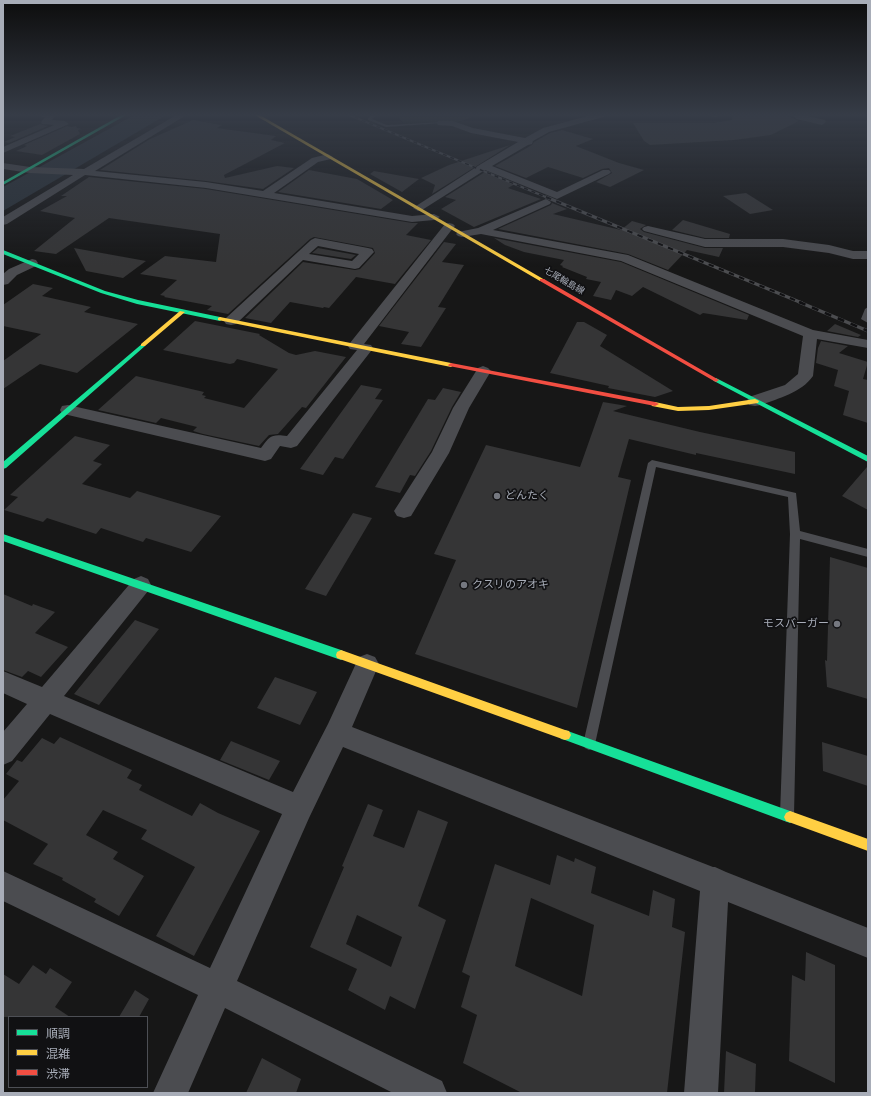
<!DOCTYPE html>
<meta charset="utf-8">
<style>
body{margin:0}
#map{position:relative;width:871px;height:1096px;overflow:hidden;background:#171717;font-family:"PT Sans","Noto Sans JP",sans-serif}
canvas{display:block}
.frame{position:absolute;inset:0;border:4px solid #a8adb8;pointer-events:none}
.legend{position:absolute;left:8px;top:1016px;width:140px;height:72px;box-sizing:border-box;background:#111113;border:1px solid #4d4f55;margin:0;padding:5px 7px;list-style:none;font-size:12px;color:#a8adb8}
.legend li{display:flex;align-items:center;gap:8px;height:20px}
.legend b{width:20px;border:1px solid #4d4f55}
</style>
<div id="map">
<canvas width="871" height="1096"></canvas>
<div class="frame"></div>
<ul class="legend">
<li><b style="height:5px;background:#16e098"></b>順調</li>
<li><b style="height:5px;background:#ffcf43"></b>混雑</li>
<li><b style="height:5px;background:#f24e42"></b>渋滞</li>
</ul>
</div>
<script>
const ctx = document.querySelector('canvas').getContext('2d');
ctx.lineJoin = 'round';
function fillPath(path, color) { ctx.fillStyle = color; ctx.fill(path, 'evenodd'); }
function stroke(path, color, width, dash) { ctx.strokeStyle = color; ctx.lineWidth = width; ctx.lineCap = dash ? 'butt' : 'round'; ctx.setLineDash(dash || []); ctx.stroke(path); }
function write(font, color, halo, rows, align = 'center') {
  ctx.font = font + ' "PT Sans","Noto Sans JP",sans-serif'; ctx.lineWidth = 3.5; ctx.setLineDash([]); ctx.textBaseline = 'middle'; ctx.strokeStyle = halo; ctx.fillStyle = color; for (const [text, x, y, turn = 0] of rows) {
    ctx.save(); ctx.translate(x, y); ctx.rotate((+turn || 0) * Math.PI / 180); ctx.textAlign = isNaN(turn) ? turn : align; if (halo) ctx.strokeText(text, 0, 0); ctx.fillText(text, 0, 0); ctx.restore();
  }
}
const green = new Path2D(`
 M380 114H481L458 122 403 123 397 115Z`);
const water = new Path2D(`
 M136 114H168L3 211V187Z`);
const building = new Path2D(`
 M733 114H784L799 121 771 135 734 140 650 145 644 141 633 123H712L732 120Z
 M193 120 222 125 217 128 276 136 271 140 285 143 224 175 225 178 277 166 294 168 263 189 206 181 100 170 150 139Z
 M40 124 48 126 9 143 4 142 15 137 10 136Z
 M67 126 72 127 76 126 77 128 82 129 78 130 80 134 42 155 16 151 27 146 24 145Z
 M562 130 593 139 576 146 619 163 644 170 610 187 596 182 612 173 609 168 602 169 583 178 548 167 526 178 495 166 532 145 534 142 550 133Z
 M510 145 432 194 435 185 421 178 449 165Z
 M309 170 357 179 393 200 381 209 278 192Z
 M374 171 419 179 402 192 370 174Z
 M485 172 515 184 508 188 541 199 474 227 441 209 456 200 445 197Z
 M89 177 206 189 412 223H418L406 235 431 240 395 284 356 277 329 308 324 307 323 308 290 302 271 323 245 318 303 262 355 270 360 269 375 253 373 248 314 237 310 239 228 314 207 310 212 306 164 297 165 296 160 295 177 280 140 274 165 256 216 262 220 234 109 218 56 254 34 251 75 218 40 211 67 196H61Z
 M746 193 773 210 750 214 723 196Z
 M552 203 567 209 553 214 621 230 632 221 646 225 640 229 644 232 705 248H723L719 257 687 250 668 270 628 254 498 229 551 205Z
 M683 220 730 234 729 238H705L672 230Z
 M494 238 621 262 749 315 747 320 703 313 700 315 643 287 632 296 616 290 611 300 593 296 601 282 586 279 587 277 562 267 563 266 560 265 564 260 524 252 505 245Z
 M444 242 456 244 442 262 464 265 438 307 446 308 421 347 401 344 409 332 379 326Z
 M74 248 146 261 123 278 86 271Z
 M318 248 356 255 351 259 312 253Z
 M33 284 53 288 42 296 91 307 84 312 138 324 77 373 40 364 3 389V361L41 334 3 326V305Z
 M195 321 260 334 259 335 289 353 296 355 315 351 346 357 306 408 302 407 278 434 269 435 259 446 203 434 193 431 197 427 161 418 156 423 98 410 136 376 204 392 202 395 206 396 204 398 244 408 278 369 237 359 234 363 230 364 163 350Z
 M577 322H584L607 335 600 346 673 391 655 397 608 388 609 386 550 373Z
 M835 324 861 335 858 337 827 331Z
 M821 341 848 346 839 353 868 362 863 379 868 380V423L843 415 849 391 834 386 838 370 816 363 818 348Z
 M361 385 382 389 375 399 383 400 343 459 335 457 323 475 300 469Z
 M443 388 461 392 452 407 431 451 415 476 410 475 400 493 375 487 428 399 435 400Z
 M603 402 627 406 613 411 700 432 795 452V474L696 453V455L629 439 618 477 631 480 577 708 415 654 456 560 434 554 486 445 580 467Z
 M75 436 110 445 93 461 102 464 82 484 130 498 137 491 221 516 191 552 146 538 143 542 101 528 96 534 47 518 43 522 4 510 18 497 10 495Z
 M867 467H868V510L842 496Z
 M353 513 372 518 326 596 305 589Z
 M830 557 868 568V699L827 687 825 660 827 661Z
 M3 594 32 606 33 604 55 612 35 633 68 647 41 677 28 671 22 677 3 670Z
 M135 620 159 629 99 705 74 694Z
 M275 677 317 692 300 725 257 708Z
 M60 737 132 770 127 778 142 785 139 790 192 816 200 803 218 813 260 831 194 956 156 936 195 867 141 839 147 830 103 810 86 835 118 852 113 859 144 876 119 916 94 902 96 899 62 880 63 878 33 864 48 844 3 820V800L19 781 6 774 17 760 22 762 42 738 54 744Z
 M231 741 280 761 269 780 220 760Z
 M822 742 868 756V786L823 771Z
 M368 804 383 810 373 836 404 848 418 810 448 822 418 906 446 920 415 1009 390 996 385 1010 348 990 357 969 310 947 344 867 342 866ZM357 915 402 937 391 967 346 944Z
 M557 855 574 862 575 858 596 867 591 893 649 916 653 890 675 899 672 927 685 932 667 1093H522L463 1063 477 1015 461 1007 470 976 462 972 495 864 550 885ZM531 898 594 925 582 996 515 966Z
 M806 952 835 965V1083L789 1061 792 975 805 981Z
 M33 965 46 974 50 968 72 982 55 1007 70 1017H3V974L19 984Z
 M135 990 149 999 139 1017H119Z
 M726 1051 756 1064 755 1093H724Z
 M262 1058 301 1079 296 1093H246Z`);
const lane = new Path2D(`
 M373 114H378L372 119 387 125 441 122 443 123 386 127 368 120V118Z
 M785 114H792L801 117 799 118Z
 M868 307V323L861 319 865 309Z
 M652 460 796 493 800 531 868 549V557L800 539 794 815 792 820 787 822 782 820 780 815 790 534 788 497 656 467 595 744 593 748 589 750 585 748 583 744 648 463Z`);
const street = new Path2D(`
 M35 114H54L55 116 52 120 65 121 69 124 3 153V147L54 125 42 124 41 122 45 117 36 116Z
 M178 114H188L95 171 206 182 263 191 312 158 328 154 333 157 331 159 318 162 274 193 412 216 434 214 440 217 434 220 412 222 206 188 85 175 7 224 3 225V217L73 175 30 173 3 169V163L30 167 84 169Z
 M595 114H608L607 116 549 132 533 141 532 144 528 145 492 166 557 192 603 170H609L611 172 609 174 557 199 485 170 422 210 418 211 413 208 481 164 518 142 471 133 452 126 438 125 437 123 438 121H453L473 128 525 138 543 128Z
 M707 114H722C719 118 710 118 707 114Z
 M799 114 825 120 826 122 822 125 796 119 795 117 796 115Z
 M546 199 551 202 550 204 493 230 628 255 813 330 868 340V348L817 339 813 376C801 393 779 398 761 405L755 406 749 405 747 401 749 397 785 385 798 374 803 336 621 261 481 234 462 237 458 236 456 234 458 232 478 228Z
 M449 223 453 224 455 226 453 228 364 344 371 345 373 348 371 351 297 446 291 448 280 446 271 459 265 461 68 415 62 414 60 410 62 406 68 405 261 448C270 436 271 434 287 436L357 350 350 349 348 346 350 343 445 224Z
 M648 226 705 239H783L829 245 853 251H868V259H853L829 253 783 247H705L644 231 642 229 644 227Z
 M315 238 368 248 372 249 374 252 359 268 355 269 303 260 236 324 231 325 226 324 224 321 226 318 311 240ZM318 246 359 254 352 261 309 254Z
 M32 259 36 260 38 263 36 266 17 275 8 284 3 285V274L9 269Z
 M483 366 488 368 491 371 469 408 449 453 411 516 404 518 397 516 394 511 432 452 453 408 478 368Z
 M141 576 148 579 151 585 148 591 64 696 293 792 328 724 359 657 367 654 375 657 379 664 352 727 713 867H715L726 872 868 928V958L728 902 718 1093H684L700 891 343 747 309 818 237 981 442 1081 447 1093H393L225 1008 188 1093H153L198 995 3 901V871L210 968 282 814 50 714 12 761 3 765V732L27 704 3 693V671L42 687 134 579Z`);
const fast = new Path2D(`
 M123 114H128L3 185V182Z
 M3 250 105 291 138 300 220 317 223 319 220 321 137 304 101 293 3 254Z
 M143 343 145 344V346L6 468 3 469V462Z
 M716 378 868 456V462L714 381 713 380Z
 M3 534 341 650 345 652 346 655 345 658 341 660 3 541Z
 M565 730 790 811 794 813 796 817 794 821 790 823 565 740 561 739 559 735 561 731Z`);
const slow = new Path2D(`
 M253 114H258L545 280 540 281Z
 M180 311 185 312 145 346H141V344Z
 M220 317 451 363 454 365 451 367 218 320V318Z
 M755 399 759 401 758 403 709 410 678 411 652 406 651 404 655 402 678 407 709 406Z
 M341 650 565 730 569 731 571 735 569 739 565 740 337 658 336 655 337 652Z
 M790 811 868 839V851L786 821 784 817 786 813Z`);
const jam = new Path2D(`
 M540 279H544L719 380 716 382 714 381 540 281Z
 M451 363 655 402 659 404 655 406 449 366 448 365Z`);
const railFar2 = new Path2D(`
 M347 114 548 198`);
const railFar1 = new Path2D(`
 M546 197 802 303`);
const rail = new Path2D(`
 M799 302 868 331`);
const markers = [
 [497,496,4,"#757880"],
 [464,585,4,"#757880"],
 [837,624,4,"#757880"]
];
const farStreetnames = [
 ["七尾輪島線",564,281,30]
];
const poiNames = [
 ["どんたく",505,496],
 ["クスリのアオキ",472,585],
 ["モスバーガー",829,624,"right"]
];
fillPath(green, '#1d241e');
fillPath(water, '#2a3239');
fillPath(building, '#353536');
fillPath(lane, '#4b4c50');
fillPath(street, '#4b4c50');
fillPath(fast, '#16e098');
fillPath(slow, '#ffcf43');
fillPath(jam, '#f24e42');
stroke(railFar2, '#4b4c4f', 2);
stroke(railFar1, '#4b4c4f', 3);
stroke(rail, '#4b4c4f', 3.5);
stroke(railFar2, '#111113', 1.5, [4]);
stroke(railFar1, '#111113', 2, [5.5]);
stroke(rail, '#111113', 2.5, [7]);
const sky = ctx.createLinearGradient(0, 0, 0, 267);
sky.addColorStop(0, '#0d0d0d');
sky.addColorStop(0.43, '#363c47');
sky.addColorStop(1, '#363c4700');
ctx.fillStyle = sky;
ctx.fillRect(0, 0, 871, 267);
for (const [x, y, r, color] of markers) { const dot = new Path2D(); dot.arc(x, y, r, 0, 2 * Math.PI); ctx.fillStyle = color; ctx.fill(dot); stroke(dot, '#111113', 1.5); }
write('9px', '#a8adb8', '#111113', farStreetnames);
write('11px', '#a8adb8', '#111113', poiNames, 'left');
</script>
